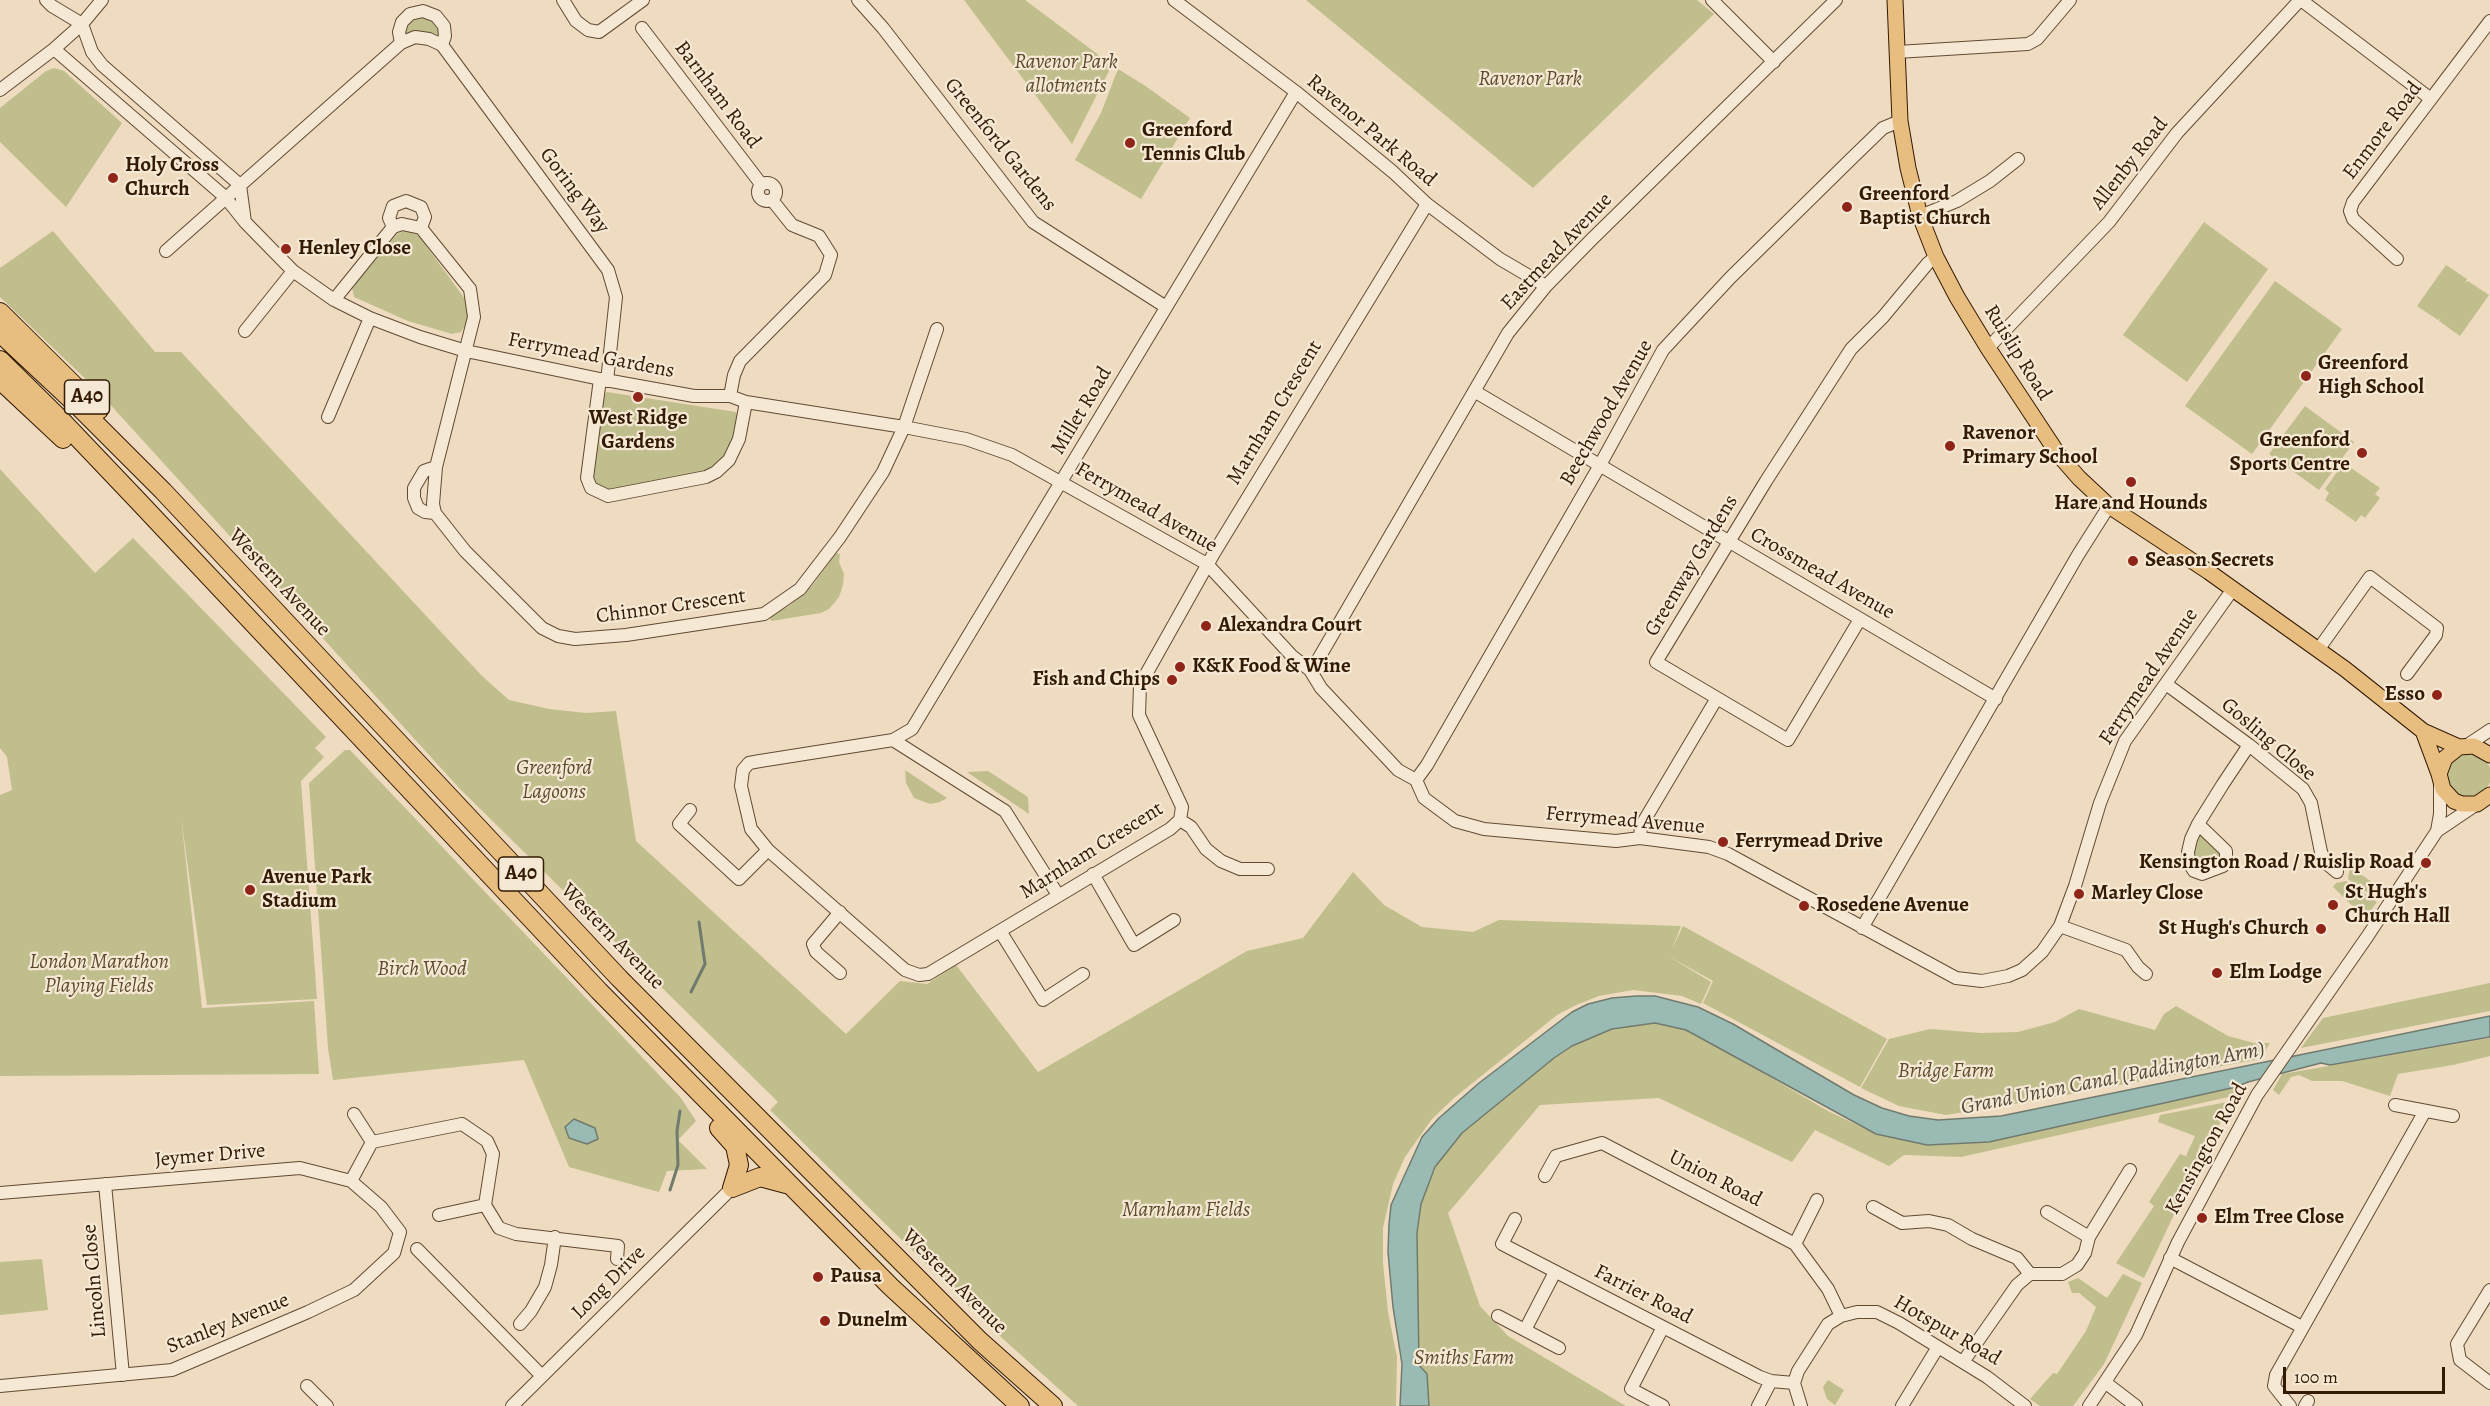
<!DOCTYPE html>
<style>
body{margin:0}
#map{position:relative;width:2490px;height:1406px;overflow:hidden;background:#efdbbf;font-family:Alegreya,serif}
canvas{display:block}
.scale{position:absolute;left:2283px;top:1367px;width:162px;height:27px;box-sizing:border-box;border:3px solid #331a03;border-top:0;padding-left:8px;font-size:18px;line-height:21px;white-space:nowrap;color:#331a03;-webkit-text-stroke:4px #f5e8d5;paint-order:stroke}
</style>
<div id="map">
<canvas width="2490" height="1406"></canvas>
<div class="scale">100 m</div>
</div>
<script>
const g = document.querySelector('canvas').getContext('2d');
g.lineJoin = 'round';
function fill(path, color) {
  g.fillStyle = color;
  g.fill(path, 'evenodd');
}
function poly(rows) {
  const path = new Path2D();
  for (const r of rows) {
    if (r.length === 3) {
      path.moveTo(r[0] + r[2], r[1]);
      path.arc(r[0], r[1], r[2], 0, 2 * Math.PI);
      continue;
    }
    path.moveTo(r[0], r[1]);
    for (let i = 2; i < r.length; i += 2) path.lineTo(r[i], r[i + 1]);
  }
  return path;
}
function strokePath(path, color, width, dash) {
  g.strokeStyle = color;
  g.lineWidth = width;
  g.lineCap = dash ? 'butt' : 'round';
  g.setLineDash(dash || []);
  g.stroke(path);
}
function drawText(font, color, halo, rows, align = 'center') {
  g.font = font + ' Alegreya,serif';
  g.lineWidth = 4.5;
  g.setLineDash([]);
  g.textBaseline = 'middle';
  g.strokeStyle = halo;
  g.fillStyle = color;
  for (const [text, x, y, turn = 0] of rows) {
    g.save();
    g.translate(x, y);
    g.rotate((+turn || 0) * Math.PI / 180);
    g.textAlign = isNaN(turn) ? turn : align;
    if (halo) g.strokeText(text, 0, 0);
    g.fillText(text, 0, 0);
    g.restore();
  }
}
fill(poly([
 [964,0,1025,0,1112,65,1072,144],
 [1306,0,1697,0,1714,14,1533,188],
 [417,16,432,19,438,26,438,34,436,36,416,31,404,34,402,29],
 [54,68,64,71,122,123,66,207,0,142,0,108,46,71],
 [1118,69,1144,85,1190,118,1141,199,1075,160,1101,113],
 [2204,222,2268,269,2187,382,2123,335],
 [406,230,419,236,465,299,468,320,461,332,452,334,408,321,354,297,352,287,397,234],
 [53,231,155,352,181,352,482,676,509,700,549,709,586,713,616,711,636,841,846,1034,900,981,927,984,956,965,1038,1072,1247,951,1303,938,1353,872,1384,905,1422,927,1473,932,1499,920,1681,926,1672,949,1683,926,1887,1039,1860,1087,1703,1003,1713,981,1668,956,1711,982,1701,1004,1682,996,1633,990,1599,996,1576,1005,1557,1015,1454,1098,1432,1119,1405,1157,1393,1184,1383,1228,1383,1263,1388,1312,1397,1357,1396,1406,1078,1406,992,1329,770,1110,778,1102,460,789,96,389,0,297,0,268],
 [2446,265,2467,279,2465,283,2468,281,2489,295,2460,336,2439,321,2441,318,2438,320,2417,306],
 [2275,281,2342,329,2252,454,2185,406],
 [607,392,736,412,738,417,733,439,726,454,715,465,701,473,610,490,602,488,595,483,591,474,603,395],
 [2305,406,2354,442,2319,490,2269,454],
 [2348,466,2380,488,2375,494,2380,498,2365,518,2361,515,2356,522,2325,500,2329,493,2325,489,2339,469,2344,472],
 [0,469,95,573,133,538,326,737,315,748,324,757,301,781,317,999,207,1005,181,817,202,1008,314,1001,319,1074,0,1076,0,795,12,790,7,757,0,748],
 [836,553,840,554,839,562,844,574,843,585,839,597,829,609,821,613,771,621,769,616,789,606,812,586],
 [345,750,350,750,681,1098,696,1121,678,1140,707,1169,667,1171,659,1192,569,1167,524,1060,333,1080,328,1048,309,783],
 [2468,775,23],
 [905,770,947,798,940,802,930,804,914,798,906,783],
 [988,771,1028,797,1029,814,967,772],
 [2200,836,2204,836,2222,853,2218,864,2200,868,2194,864,2195,848],
 [2350,867,2385,891,2378,900,2348,879],
 [2346,881,2377,902,2365,918,2333,887,2336,883],
 [2490,983,2490,1011,2301,1048,2323,1018],
 [2176,1006,2228,1036,2254,1043,2270,1043,2260,1059,2039,1100,1946,1115,1899,1106,1861,1088,1889,1039,1930,1029,1981,1033,2018,1032,2055,1022,2079,1009,2155,1030,2164,1014],
 [1655,1023,1686,1030,1705,1039,1828,1111,1876,1134,1927,1145,1989,1142,2239,1086,2233,1096,1961,1157,1904,1155,1889,1166,1815,1130,1792,1162,1659,1098,1540,1105,1448,1213,1480,1306,1508,1336,1626,1406,1421,1406,1417,1360,1416,1212,1445,1147,1544,1058,1603,1029],
 [2490,1038,2490,1056,2453,1065,2398,1074,2390,1096,2342,1081,2312,1081,2299,1075,2291,1077,2279,1095,2273,1090,2282,1074],
 [2232,1101,2197,1166,2144,1278,2116,1263,2154,1206,2149,1202,2180,1154,2186,1156,2195,1136,2158,1122,2160,1115],
 [42,1259,48,1310,0,1315,0,1262],
 [2123,1274,2142,1283,2104,1364,2073,1406,2040,1406,2030,1399,2053,1373,2057,1374,2086,1331,2096,1307,2079,1293,2072,1293,2068,1282,2078,1278,2107,1298],
 [1828,1380,1844,1390,1835,1405,1827,1399,1823,1387]
]), '#c0be8d');
const water = poly([
 [1636,996,1655,996,1698,1007,1733,1024,1854,1095,1882,1108,1909,1116,1938,1120,2001,1116,2490,1016,2490,1037,2330,1065,2321,1063,2248,1082,2236,1087,1989,1142,1927,1145,1876,1134,1686,1030,1655,1023,1612,1029,1572,1046,1554,1058,1462,1133,1435,1167,1421,1204,1417,1233,1419,1365,1427,1374,1429,1406,1400,1406,1402,1364,1393,1307,1388,1252,1389,1224,1391,1205,1422,1137,1439,1118,1479,1083,1572,1012,1588,1004,1612,998,1636,996],
 [574,1119,595,1128,598,1139,587,1144,569,1138,565,1127,574,1119]
]);
fill(water, '#9abbb4');
strokePath(water, '#717b6d', 1.5);
strokePath(poly([
 [691,992,705,964,699,922],
 [670,1190,678,1165,677,1131,680,1111]
]), '#717b6d', 3);
const minor = poly([
 [46,0,52,6,82,24],
 [563,0,576,21,588,30,599,32,643,0],
 [858,0,883,28,1033,222,1166,307],
 [1174,0,1296,92,1393,172,1427,204,1500,259,1546,286],
 [1712,0,1774,62],
 [2301,0,2431,99],
 [82,24,92,52,102,65,240,185,245,222],
 [642,28,761,184],
 [401,43,399,32,402,22,410,14,423,11,436,16,444,26,445,36,442,45],
 [54,49,225,197,245,222,293,271,334,300,370,318,420,337,466,351,600,379,694,396,730,396,746,402,904,427,966,439,1012,455,1207,564,1292,656,1310,670,1321,688,1398,770,1416,780,1424,798,1455,821,1484,829,1616,841,1640,838,1709,847,1728,854,1956,978,1982,981,2008,976,2022,970,2042,952,2060,926,2075,886,2100,803,2125,741,2233,589],
 [1897,52,2028,44,2037,39,2070,0],
 [0,90,54,49,82,24,102,0],
 [1296,92,912,729,893,740,760,761,749,763,743,770,741,786,751,829,768,850,905,970,919,975,928,974,1170,829,1180,820,1182,807,1139,715,1140,685,1214,553,1427,204],
 [767,192,9],
 [1920,216,1957,201,1990,181,2018,159],
 [393,227,389,218,393,206,406,201,421,207,425,217,421,228],
 [166,251,401,43,415,37,429,39,442,45,608,270,616,297,607,381],
 [2397,259,2353,219,2350,211,2353,202,2490,21],
 [334,300,393,227,402,224,421,228,470,289,474,317,436,467,433,504,435,513,465,551,542,628,558,636,575,639,626,635,764,614,800,589,840,537,883,472,904,427,937,329],
 [245,331,293,271],
 [1988,348,2109,222,2177,133,2300,0],
 [600,379,587,478,591,488,608,496,706,477,716,472,729,460,739,439,746,402],
 [1474,391,1996,699],
 [730,396,734,375,740,361,825,275,831,255,819,236,792,225,772,200],
 [328,417,370,318],
 [435,513,425,512,418,508,414,498,414,488,424,471,436,467],
 [1860,619,1788,740,1656,662,1766,481,1851,349,1883,317,1928,263,1936,257],
 [2318,650,2370,577,2437,628,2436,635,2407,674],
 [1310,670,1316,663,1508,333,1546,286,1591,240,1836,0],
 [2166,684,2249,745,2303,789,2311,803,2321,852,2326,863,2337,872],
 [893,740,1005,811,1058,895],
 [2466,746,2490,730],
 [1416,780,1427,765,1600,465,1663,350,1730,278,1851,159,1883,128,1900,121],
 [690,810,679,824,739,879,768,850],
 [1180,820,1191,827,1206,849,1221,861,1240,869,1268,869],
 [2198,824,2226,851,2226,859,2223,866,2202,874,2194,871,2189,863,2188,852,2191,839,2198,824,2223,784,2249,745],
 [2437,831,2477,804],
 [1640,838,1641,826,1717,698],
 [1093,874,1134,945,1174,920],
 [840,912,813,944,816,952,840,973],
 [2060,926,2126,950,2138,967,2146,974],
 [1862,928,2078,555,2109,506],
 [1000,931,1043,1000,1083,974],
 [2395,1105,2453,1116],
 [354,1114,372,1142],
 [1545,1176,1556,1156,1602,1143,1795,1244,1828,1289,1841,1316],
 [351,1181,372,1142,462,1124,487,1141,493,1154,485,1205,499,1228,516,1234,618,1246,617,1259],
 [105,1184,123,1375],
 [0,1193,300,1168,351,1181,381,1207,400,1232,394,1253,354,1290,308,1312,172,1370,0,1386],
 [1873,1207,1902,1223,1929,1221,1948,1225,1972,1239,2017,1258,2030,1274],
 [2047,1212,2089,1237],
 [439,1215,485,1205],
 [1515,1219,1502,1244,1760,1377,1771,1381,1794,1383],
 [1795,1244,1817,1200],
 [417,1249,542,1376],
 [2170,1258,2302,1327],
 [2490,1290,2457,1344,2460,1360,2490,1383],
 [1498,1316,1559,1348],
 [520,1324,531,1311,545,1287,551,1265,555,1237],
 [1663,1327,1631,1389,1663,1406],
 [1525,1330,1555,1272],
 [1963,1362,2017,1285,2030,1274,2062,1274,2077,1265,2085,1253,2089,1237,2130,1170],
 [2106,1383,2136,1406],
 [307,1386,327,1406],
 [512,1406,732,1188],
 [1758,1406,1771,1381],
 [1801,1406,1794,1383,1798,1371,1828,1324,1841,1316,1857,1312,1877,1312,1899,1323,1987,1377,2025,1406],
 [1902,1406,1938,1347],
 [2089,1406,2136,1335,2178,1242,2257,1095,2367,937,2437,831,2440,814,2440,783],
 [2290,1406,2274,1386,2276,1375,2425,1111],
 [2305,1406,2308,1401]
]);
const major = poly([
 [1895,0,1900,121,1908,168,1920,216,1936,257,1957,297,1988,348,2058,454,2079,478,2109,506,2209,572,2345,669,2423,731,2459,747],
 [2423,731,2439,774],
 [2490,755,2474,746,2459,747,2445,758,2439,774,2443,789,2454,801,2462,804,2477,804,2490,795]
]);
const highway = poly([
 [0,312,99,410],
 [0,333,78,406,163,491,619,978,980,1341,1053,1406],
 [0,360,62,421,141,504,599,991,890,1286,1020,1406],
 [0,380,63,439],
 [719,1128,735,1146,739,1165,732,1188],
 [732,1188,760,1177,790,1185]
]);
strokePath(minor, '#624a32', 14);
strokePath(major, '#331a03', 17);
strokePath(highway, '#331a03', 20);
strokePath(minor, '#f5e8d5', 12);
strokePath(major, '#e8be80', 15);
strokePath(highway, '#e8be80', 18);
for (const [x, y, r, color] of [
 [1130,143,6,"#8f2418"],
 [113,178,6,"#8f2418"],
 [1847,207,6,"#8f2418"],
 [286,249,6,"#8f2418"],
 [2306,376,6,"#8f2418"],
 [638,397,6,"#8f2418"],
 [1950,446,6,"#8f2418"],
 [2362,453,6,"#8f2418"],
 [2131,482,6,"#8f2418"],
 [2133,561,6,"#8f2418"],
 [1206,626,6,"#8f2418"],
 [1180,667,6,"#8f2418"],
 [1172,680,6,"#8f2418"],
 [2437,695,6,"#8f2418"],
 [1723,842,6,"#8f2418"],
 [2426,863,6,"#8f2418"],
 [250,890,6,"#8f2418"],
 [2079,894,6,"#8f2418"],
 [2333,905,6,"#8f2418"],
 [1804,906,6,"#8f2418"],
 [2321,929,6,"#8f2418"],
 [2217,973,6,"#8f2418"],
 [2202,1218,6,"#8f2418"],
 [818,1277,6,"#8f2418"],
 [825,1321,6,"#8f2418"]
]) {
  const dot = new Path2D();
  dot.arc(x, y, r, 0, 2 * Math.PI);
  g.fillStyle = color;
  g.fill(dot);
  strokePath(dot, '#f5e8d5', 2);
}
for (const [x, y, w] of [
 [87,397,45],
 [521,874,45]
]) {
  const box = new Path2D();
  box.roundRect(x - w / 2, y - 17, w, 34, 4.5);
  g.fillStyle = '#f5e8d5';
  g.fill(box);
  strokePath(box, '#331a03', 1.5);
}
drawText('bold 20px', '#331a03', null, [
 ["A40",87,397],
 ["A40",521,874]
]);
drawText('italic 21px', '#5d4b2c', '#f5e8d5', [
 ["Ravenor Park",1066,63],
 ["allotments",1066,87],
 ["Ravenor Park",1530,80],
 ["Greenford",554,769],
 ["Lagoons",554,793],
 ["London Marathon",99,963],
 ["Playing Fields",99,987],
 ["Birch Wood",422,970],
 ["Bridge Farm",1946,1072],
 ["Marnham Fields",1186,1211],
 ["Smiths Farm",1464,1359]
]);
drawText('21px', '#331a03', '#f5e8d5', [
 ["Barnham Road",717,95,53],
 ["Ravenor Park Road",1371,131,40],
 ["Enmore Road",2383,131,-53],
 ["Greenford Gardens",1000,145,51],
 ["Allenby Road",2130,164,-52],
 ["Goring Way",574,191,53],
 ["Eastmead Avenue",1557,252,-47],
 ["Ruislip Road",2017,353,58],
 ["Ferrymead Gardens",591,356,11],
 ["Millet Road",1082,411,-59],
 ["Marnham Crescent",1275,413,-59],
 ["Beechwood Avenue",1607,413,-60],
 ["Ferrymead Avenue",1146,508,30],
 ["Greenway Gardens",1692,566,-59],
 ["Crossmead Avenue",1822,574,30],
 ["Western Avenue",279,583,47],
 ["Chinnor Crescent",671,607,-8],
 ["Ferrymead Avenue",2149,677,-56],
 ["Gosling Close",2268,740,40],
 ["Ferrymead Avenue",1625,821,5],
 ["Marnham Crescent",1092,851,-32],
 ["Western Avenue",612,937,46],
 ["Kensington Road",2207,1149,-61],
 ["Jeymer Drive",210,1156,-5],
 ["Union Road",1715,1179,27],
 ["Lincoln Close",95,1281,-95],
 ["Western Avenue",954,1282,45],
 ["Long Drive",609,1283,-45],
 ["Farrier Road",1643,1295,27],
 ["Stanley Avenue",228,1324,-22],
 ["Hotspur Road",1947,1331,30]
]);
drawText('bold 21px', '#331a03', '#f5e8d5', [
 ["Greenford",1142,131],
 ["Tennis Club",1142,155],
 ["Holy Cross",125,166],
 ["Church",125,190],
 ["Greenford",1859,195],
 ["Baptist Church",1859,219],
 ["Henley Close",298,249],
 ["Greenford",2318,364],
 ["High School",2318,388],
 ["West Ridge",638,419,"center"],
 ["Gardens",638,443,"center"],
 ["Ravenor",1962,434],
 ["Primary School",1962,458],
 ["Greenford",2350,441,"right"],
 ["Sports Centre",2350,465,"right"],
 ["Hare and Hounds",2131,504,"center"],
 ["Season Secrets",2145,561],
 ["Alexandra Court",1218,626],
 ["K&K Food & Wine",1192,667],
 ["Fish and Chips",1160,680,"right"],
 ["Esso",2425,695,"right"],
 ["Ferrymead Drive",1735,842],
 ["Kensington Road / Ruislip Road",2414,863,"right"],
 ["Avenue Park",262,878],
 ["Stadium",262,902],
 ["St Hugh's",2345,893],
 ["Church Hall",2345,917],
 ["Marley Close",2091,894],
 ["Rosedene Avenue",1816,906],
 ["St Hugh's Church",2309,929,"right"],
 ["Elm Lodge",2229,973],
 ["Elm Tree Close",2214,1218],
 ["Pausa",830,1277],
 ["Dunelm",837,1321]
], 'left');
drawText('italic 22px', '#524a38', '#f5e8d5', [
 ["Grand Union Canal (Paddington Arm)",2113,1079,-11]
]);
</script>
